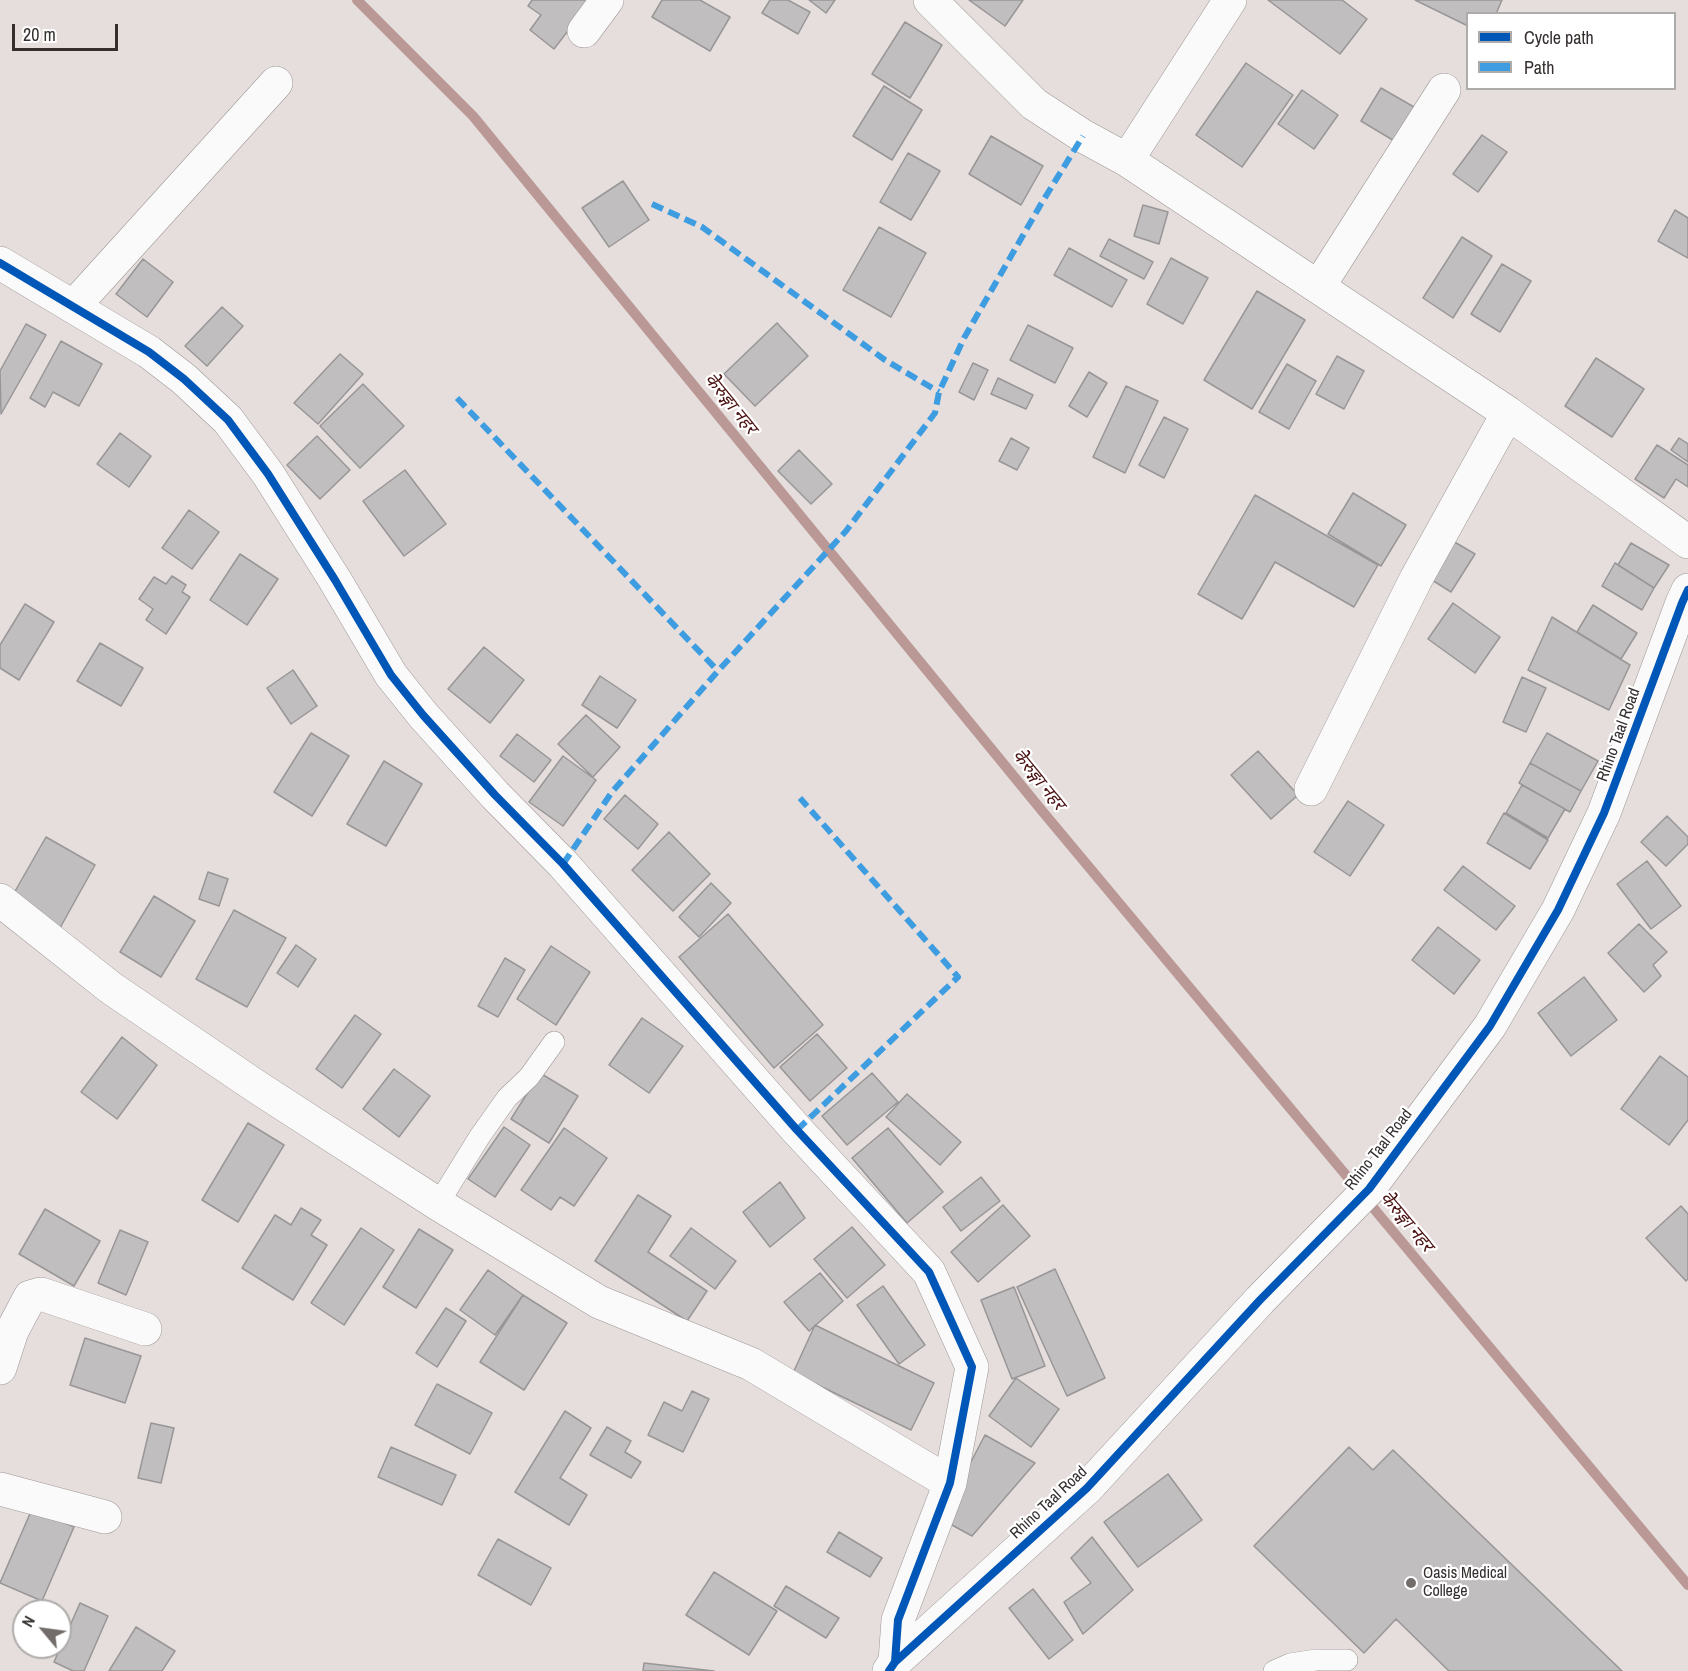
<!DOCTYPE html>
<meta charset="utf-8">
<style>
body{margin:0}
#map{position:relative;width:1688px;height:1671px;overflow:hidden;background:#e6dedc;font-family:"Archivo Narrow",sans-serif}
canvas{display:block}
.legend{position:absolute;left:1466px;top:12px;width:210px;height:78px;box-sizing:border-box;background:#fff;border:2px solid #aeacab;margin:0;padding:8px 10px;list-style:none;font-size:18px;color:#342f2e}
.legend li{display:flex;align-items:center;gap:12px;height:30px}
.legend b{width:30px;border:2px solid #aeacab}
.north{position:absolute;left:12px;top:1599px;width:60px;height:60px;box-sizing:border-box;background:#fff;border:2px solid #aeacab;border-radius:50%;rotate:299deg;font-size:16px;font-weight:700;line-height:24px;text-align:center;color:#342f2e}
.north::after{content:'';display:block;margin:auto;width:21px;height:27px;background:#726c6b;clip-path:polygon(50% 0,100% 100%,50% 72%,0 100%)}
.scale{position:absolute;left:12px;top:24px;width:106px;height:27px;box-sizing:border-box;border:3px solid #342f2e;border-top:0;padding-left:8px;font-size:18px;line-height:21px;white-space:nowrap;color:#342f2e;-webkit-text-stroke:4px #fff;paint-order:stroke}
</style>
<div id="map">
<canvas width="1688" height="1671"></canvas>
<ul class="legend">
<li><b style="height:8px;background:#0057b8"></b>Cycle path</li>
<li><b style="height:8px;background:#3e9de1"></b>Path</li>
</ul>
<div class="north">N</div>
<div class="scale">20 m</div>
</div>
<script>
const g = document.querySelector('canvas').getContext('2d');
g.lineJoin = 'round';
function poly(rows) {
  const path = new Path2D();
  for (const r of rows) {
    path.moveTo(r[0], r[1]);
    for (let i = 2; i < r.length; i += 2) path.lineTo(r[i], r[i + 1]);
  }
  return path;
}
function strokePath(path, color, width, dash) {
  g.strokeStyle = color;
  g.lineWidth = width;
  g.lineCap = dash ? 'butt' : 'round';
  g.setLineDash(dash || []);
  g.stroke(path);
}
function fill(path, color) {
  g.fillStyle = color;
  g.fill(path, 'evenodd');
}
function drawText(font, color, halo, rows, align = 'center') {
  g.font = font + ' "Archivo Narrow","Noto Sans Devanagari",sans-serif';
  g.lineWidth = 4.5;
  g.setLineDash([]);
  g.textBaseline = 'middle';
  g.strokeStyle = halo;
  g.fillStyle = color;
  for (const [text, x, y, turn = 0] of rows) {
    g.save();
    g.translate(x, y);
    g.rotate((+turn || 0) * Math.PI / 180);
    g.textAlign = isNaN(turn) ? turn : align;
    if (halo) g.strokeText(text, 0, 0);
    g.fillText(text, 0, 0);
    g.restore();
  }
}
strokePath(poly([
 [357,0,473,116,1043,812,1688,1585]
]), '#b99895', 10);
const building = poly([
 [532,0,587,0,590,2,554,49,530,30,541,15,528,6,532,0],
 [662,0,700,0,730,17,710,51,652,17,662,0],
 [770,0,788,0,810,12,798,34,762,13,770,0],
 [809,0,835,0,826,13,809,0],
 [969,0,1023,0,1005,26,969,0],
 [1268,0,1342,0,1367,19,1340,54,1268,0],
 [1415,0,1502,0,1496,14,1468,14,1468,26,1415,0],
 [905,22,942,45,910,98,872,74,905,22],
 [1246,63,1293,95,1242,167,1196,135,1246,63],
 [884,86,922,110,892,160,853,136,884,86],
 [1381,88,1421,111,1401,145,1361,121,1381,88],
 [1302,90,1338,115,1314,149,1278,124,1302,90],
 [1482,135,1507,152,1478,192,1453,174,1482,135],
 [991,136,1043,166,1021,205,969,174,991,136],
 [908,153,940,171,911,220,880,202,908,153],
 [623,181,649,220,609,247,582,208,623,181],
 [1143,205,1168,212,1159,244,1134,236,1143,205],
 [1675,210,1688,218,1688,258,1658,241,1675,210],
 [879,227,926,253,891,317,843,290,879,227],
 [1462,237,1492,256,1453,318,1423,298,1462,237],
 [1109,239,1153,262,1144,279,1100,256,1109,239],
 [1069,248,1127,280,1112,307,1054,275,1069,248],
 [1171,258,1208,278,1183,324,1147,304,1171,258],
 [143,259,173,282,147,317,116,294,143,259],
 [1502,264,1531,281,1500,332,1471,314,1502,264],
 [1257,291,1305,320,1252,409,1204,380,1257,291],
 [222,307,243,326,207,366,185,346,222,307],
 [777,323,808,356,755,406,724,374,777,323],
 [26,324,46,335,1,414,0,371,26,324],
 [1028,325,1073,348,1055,383,1010,360,1028,325],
 [61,341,102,364,79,406,53,392,45,407,30,398,61,341],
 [340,354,363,374,318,424,294,403,340,354],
 [1337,356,1364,371,1344,409,1316,394,1337,356],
 [1596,358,1644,389,1612,437,1565,406,1596,358],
 [973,363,988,370,974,400,959,392,973,363],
 [1287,364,1316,381,1289,429,1259,412,1287,364],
 [1089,372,1107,383,1087,417,1069,406,1089,372],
 [998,378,1033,395,1026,409,991,394,998,378],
 [363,384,404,426,360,468,320,426,363,384],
 [1126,386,1158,401,1125,473,1093,457,1126,386],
 [1164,417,1188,429,1164,478,1139,465,1164,417],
 [120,433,151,456,129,487,97,464,120,433],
 [317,436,350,470,320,499,287,465,317,436],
 [1011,438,1029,448,1017,470,999,461,1011,438],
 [1679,438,1688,444,1688,462,1671,450,1679,438],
 [1657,445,1688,465,1688,487,1676,479,1664,498,1635,479,1657,445],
 [799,450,832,484,811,504,778,471,799,450],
 [405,470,446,524,404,556,363,501,405,470],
 [1353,493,1406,525,1381,566,1328,534,1353,493],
 [1255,495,1378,565,1354,607,1275,562,1242,619,1198,594,1255,495],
 [189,510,219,532,192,569,162,548,189,510],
 [1446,537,1475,554,1451,592,1424,575,1446,537],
 [1631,543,1669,565,1654,588,1618,565,1631,543],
 [240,554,278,579,247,625,210,600,240,554],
 [1615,563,1654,588,1642,610,1602,586,1615,563],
 [172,576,186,585,182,592,190,597,166,634,146,620,153,609,139,599,154,577,166,584,172,576],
 [1453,603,1500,637,1475,673,1428,639,1453,603],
 [25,604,54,622,19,680,0,668,0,645,25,604],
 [1593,605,1637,633,1621,659,1577,632,1593,605],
 [1552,617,1630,665,1609,710,1528,670,1552,617],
 [100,643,143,668,121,706,77,681,100,643],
 [484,647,524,680,490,723,448,689,484,647],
 [293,670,317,706,291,724,267,688,293,670],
 [600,676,636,700,617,728,582,705,600,676],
 [1522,677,1546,688,1526,732,1503,722,1522,677],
 [586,715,620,747,593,777,558,744,586,715],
 [311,733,349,756,312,816,274,792,311,733],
 [1547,733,1598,761,1581,791,1530,763,1547,733],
 [517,734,551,760,534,782,500,756,517,734],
 [1258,751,1298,795,1271,819,1231,775,1258,751],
 [563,756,596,780,563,826,529,802,563,756],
 [384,761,422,784,386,846,347,824,384,761],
 [1530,763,1581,791,1570,812,1519,783,1530,763],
 [1522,785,1565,809,1548,838,1506,813,1522,785],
 [625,795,658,824,638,849,604,819,625,795],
 [1348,801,1384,825,1350,876,1314,852,1348,801],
 [1504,813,1548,840,1530,869,1487,843,1504,813],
 [1667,816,1688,837,1688,844,1666,866,1641,842,1667,816],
 [669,832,710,874,673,911,632,870,669,832],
 [46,837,95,865,60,928,10,900,46,837],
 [1647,861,1681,906,1651,929,1617,884,1647,861],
 [1463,866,1515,906,1496,930,1444,890,1463,866],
 [208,872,228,879,219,906,199,899,208,872],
 [711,883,731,903,699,937,679,917,711,883],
 [154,896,195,921,161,977,120,952,154,896],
 [234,910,286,938,247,1007,196,979,234,910],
 [728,914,823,1025,774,1068,679,957,728,914],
 [1639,924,1667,952,1653,965,1661,976,1644,992,1608,953,1639,924],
 [1438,927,1480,960,1454,994,1412,960,1438,927],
 [296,945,316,959,298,987,277,973,296,945],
 [551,946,590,972,556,1025,517,999,551,946],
 [505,958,525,970,498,1017,478,1006,505,958],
 [1584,977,1617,1020,1571,1056,1538,1013,1584,977],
 [355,1015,381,1034,342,1088,316,1069,355,1015],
 [642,1018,683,1046,649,1093,609,1065,642,1018],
 [817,1034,847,1068,810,1101,780,1067,817,1034],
 [122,1037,157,1065,117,1119,81,1092,122,1037],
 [1660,1056,1688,1077,1688,1120,1669,1145,1621,1109,1660,1056],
 [394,1069,430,1096,399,1137,363,1109,394,1069],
 [540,1073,578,1096,549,1143,511,1119,540,1073],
 [872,1073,898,1102,847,1145,822,1116,872,1073],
 [907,1094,961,1142,940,1165,886,1117,907,1094],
 [248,1123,284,1145,238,1222,202,1200,248,1123],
 [504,1127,530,1145,495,1197,468,1179,504,1127],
 [564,1128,607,1158,574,1206,560,1197,551,1210,521,1190,564,1128],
 [888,1128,943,1192,907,1223,852,1158,888,1128],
 [981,1177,1000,1201,961,1231,943,1207,981,1177],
 [780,1182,805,1218,770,1247,743,1212,780,1182],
 [638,1195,671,1216,648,1252,707,1291,687,1321,595,1261,638,1195],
 [1003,1205,1030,1236,978,1282,951,1252,1003,1205],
 [1681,1206,1688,1214,1688,1279,1686,1281,1646,1238,1681,1206],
 [301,1208,321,1220,311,1235,327,1245,293,1300,242,1268,275,1215,291,1225,301,1208],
 [45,1209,100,1241,74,1286,19,1254,45,1209],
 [852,1227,885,1265,847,1298,814,1259,852,1227],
 [361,1228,394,1250,344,1325,311,1303,361,1228],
 [691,1228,736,1261,715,1289,670,1256,691,1228],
 [419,1229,453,1250,416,1308,383,1287,419,1229],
 [120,1230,148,1242,126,1295,98,1283,120,1230],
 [1055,1269,1105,1378,1067,1396,1017,1287,1055,1269],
 [488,1270,523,1295,495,1335,460,1310,488,1270],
 [820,1273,843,1301,809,1331,784,1302,820,1273],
 [883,1286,925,1345,899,1364,857,1305,883,1286],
 [1014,1287,1045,1366,1012,1379,981,1300,1014,1287],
 [523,1295,567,1323,524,1390,480,1362,523,1295],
 [446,1308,466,1321,437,1367,416,1353,446,1308],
 [815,1325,934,1383,911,1430,793,1373,815,1325],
 [85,1338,141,1356,125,1403,70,1385,85,1338],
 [1016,1378,1059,1409,1031,1447,989,1416,1016,1378],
 [437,1384,492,1413,470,1454,415,1425,437,1384],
 [692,1391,709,1399,683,1452,648,1435,664,1402,682,1411,692,1391],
 [565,1411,591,1428,560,1478,587,1495,569,1525,515,1492,565,1411],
 [151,1423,174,1428,161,1483,138,1478,151,1423],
 [607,1427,631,1441,625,1452,641,1462,631,1478,590,1455,607,1427],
 [985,1435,1035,1463,972,1536,941,1519,985,1435],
 [391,1447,456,1475,442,1505,378,1477,391,1447],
 [1349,1447,1373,1470,1393,1450,1622,1671,1449,1671,1396,1619,1364,1653,1254,1546,1349,1447],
 [1168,1474,1202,1520,1138,1567,1104,1522,1168,1474],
 [32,1509,74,1527,42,1601,0,1583,32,1509],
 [839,1532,882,1558,870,1577,827,1552,839,1532],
 [1092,1537,1133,1590,1083,1634,1064,1602,1091,1583,1071,1558,1092,1537],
 [498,1539,551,1568,531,1605,478,1575,498,1539],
 [714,1572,777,1611,749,1655,686,1615,714,1572],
 [786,1586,839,1618,826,1638,774,1606,786,1586],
 [1033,1589,1073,1640,1049,1659,1009,1608,1033,1589],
 [80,1603,108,1616,84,1671,73,1671,54,1662,80,1603],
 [136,1627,175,1651,162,1671,109,1671,136,1627],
 [644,1663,714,1671,643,1671,644,1663]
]);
fill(building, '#c0bebe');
strokePath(building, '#989697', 1.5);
const lane = poly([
 [438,1204,480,1136,507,1098,529,1077,554,1042],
 [1274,1671,1290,1664,1316,1660,1347,1660]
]);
const street = poly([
 [930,0,1034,104,1083,136,1127,160],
 [1230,0,1127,160,1508,413,1688,542],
 [584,31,607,0],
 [0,263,149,352,184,379,228,420,268,474,335,580,391,675,423,715,495,795,563,864,797,1130,929,1272,972,1367,950,1483,898,1620,895,1662],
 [1319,286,1444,90],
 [74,306,276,83],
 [1311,789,1416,579,1508,413],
 [0,900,111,988,257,1087,438,1204,599,1302,751,1364,950,1483],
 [0,1368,12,1331,30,1297,41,1294,145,1329],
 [0,1489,105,1517]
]);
const secondary = poly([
 [889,1671,895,1662,1087,1488,1260,1300,1369,1189,1490,1026,1558,910,1604,813,1682,603,1688,590]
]);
strokePath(lane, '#9d9796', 22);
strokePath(street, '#9d9796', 34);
strokePath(secondary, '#9d9796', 34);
strokePath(lane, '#fbfafa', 21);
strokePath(street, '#fbfafa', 33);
strokePath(secondary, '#fbfafa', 33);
strokePath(poly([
 [652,204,702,227,885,360,939,392],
 [457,398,718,671],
 [563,864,612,792,718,671,846,531,935,413,939,392,964,338,1041,204,1083,136],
 [797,1130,958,977,800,798]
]), '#3e9de1', 6, [12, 6]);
strokePath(poly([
 [0,263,149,352,184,379,228,420,268,474,335,580,391,675,423,715,495,795,563,864,797,1130,929,1272,972,1367,950,1483,898,1620,895,1662],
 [889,1671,895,1662,1087,1488,1260,1300,1369,1189,1490,1026,1558,910,1604,813,1682,603,1688,590]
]), '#0057b8', 8);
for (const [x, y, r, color] of [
 [1411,1583,6,"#726c6b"]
]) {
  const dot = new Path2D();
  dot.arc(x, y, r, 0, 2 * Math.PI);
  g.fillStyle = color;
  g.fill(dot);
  strokePath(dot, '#fff', 2);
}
drawText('16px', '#342f2e', '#fff', [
 ["Rhino Taal Road",1619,735,-70],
 ["Rhino Taal Road",1379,1150,-52],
 ["Rhino Taal Road",1049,1503,-43]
]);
drawText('16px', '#342f2e', '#fff', [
 ["Oasis Medical",1423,1574],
 ["College",1423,1592]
], 'left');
drawText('italic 18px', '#4b1312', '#fff', [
 ["केेरुङ्गा नहर",730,404,51],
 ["केेरुङ्गा नहर",1038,780,51],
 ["केेरुङ्गा नहर",1406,1222,50]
]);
</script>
